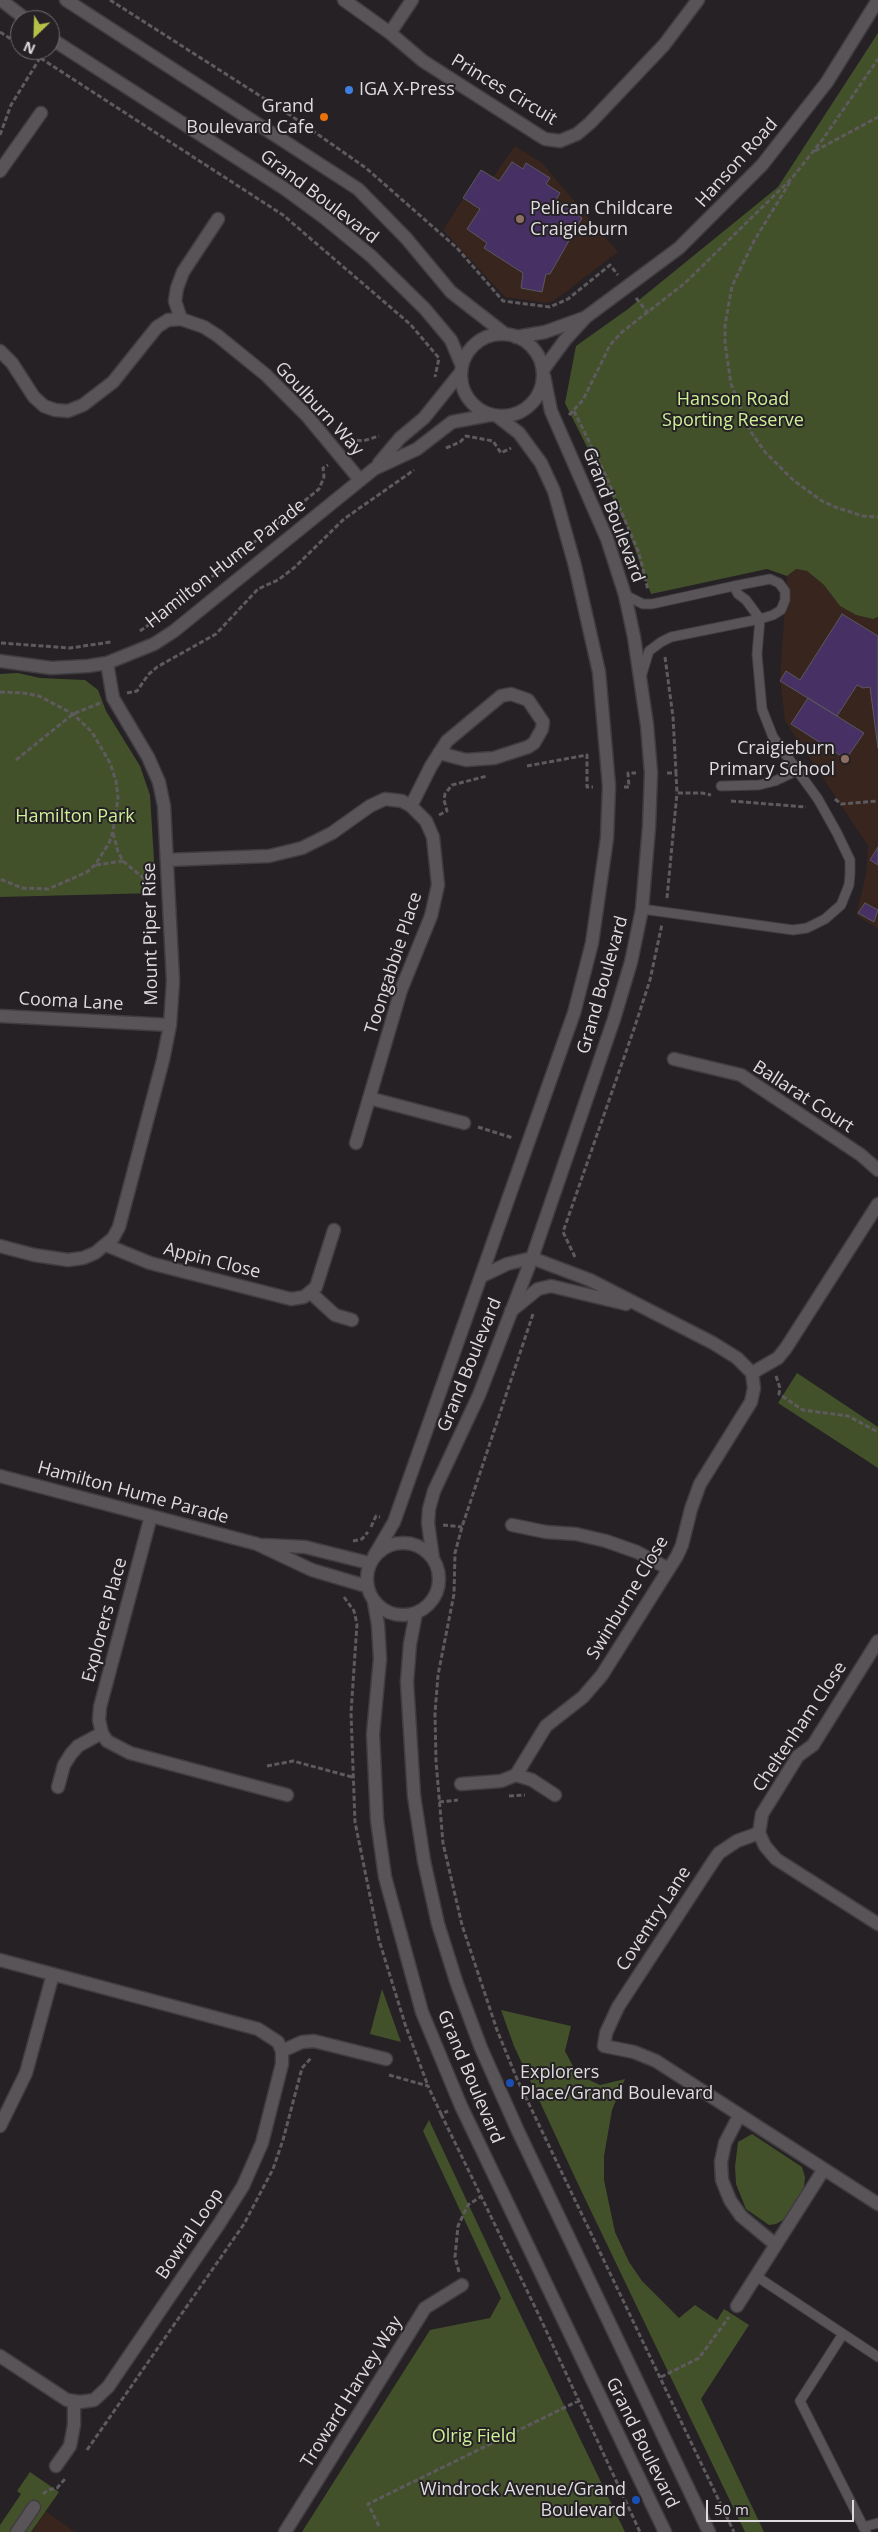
<!DOCTYPE html>
<style>
body{margin:0}
#map{position:relative;width:878px;height:2532px;overflow:hidden;background:#252125;font-family:"Open Sans",sans-serif}
canvas{display:block}
.north{position:absolute;left:10px;top:10px;width:50px;height:50px;box-sizing:border-box;background:#252125;border:1px solid #6f6c6f;border-radius:50%;rotate:204deg;font-size:14px;font-weight:700;line-height:20px;text-align:center;color:#dedcde}
.north::after{content:'';display:block;margin:auto;width:18px;height:22px;background:#b7c148;clip-path:polygon(50% 0,100% 100%,50% 72%,0 100%)}
.scale{position:absolute;left:706px;top:2500px;width:148px;height:22px;box-sizing:border-box;border:2px solid #dedcde;border-top:0;padding-left:6px;font-size:15px;line-height:18px;white-space:nowrap;color:#dedcde;-webkit-text-stroke:4px #252125;paint-order:stroke}
</style>
<div id="map">
<canvas width="878" height="2532"></canvas>
<div class="north">N</div>
<div class="scale">50 m</div>
</div>
<script>
const g = document.querySelector('canvas').getContext('2d');
g.lineJoin = 'round';
function fill(path, color) {
  g.fillStyle = color;
  g.fill(path, 'evenodd');
}
function poly(rows) {
  const path = new Path2D();
  for (const r of rows) {
    if (r.length === 3) {
      path.moveTo(r[0] + r[2], r[1]);
      path.arc(r[0], r[1], r[2], 0, 2 * Math.PI);
      continue;
    }
    path.moveTo(r[0], r[1]);
    for (let i = 2; i < r.length; i += 2) path.lineTo(r[i], r[i + 1]);
  }
  return path;
}
function strokePath(path, color, width, dash) {
  g.strokeStyle = color;
  g.lineWidth = width;
  g.lineCap = dash ? 'butt' : 'round';
  g.setLineDash(dash || []);
  g.stroke(path);
}
function drawText(font, color, halo, rows, align = 'center') {
  g.font = font + ' "Open Sans",sans-serif';
  g.lineWidth = 4;
  g.setLineDash([]);
  g.textBaseline = 'middle';
  g.strokeStyle = halo;
  g.fillStyle = color;
  for (const [text, x, y, turn = 0] of rows) {
    g.save();
    g.translate(x, y);
    g.rotate((+turn || 0) * Math.PI / 180);
    g.textAlign = isNaN(turn) ? turn : align;
    if (halo) g.strokeText(text, 0, 0);
    g.fillText(text, 0, 0);
    g.restore();
  }
}
fill(poly([
 [515,146,542,163,618,252,554,301,546,303,505,297,443,230,481,170,493,177],
 [796,569,807,571,824,585,840,606,856,615,873,619,878,617,878,929,856,915,866,875,868,846,785,721,780,678,787,576],
 [46,2511,75,2532,32,2532]
]), '#37251e');
fill(poly([
 [878,33,878,617,873,619,856,615,840,606,824,585,807,571,796,569,787,576,767,569,651,594,627,527,565,403,576,346,628,309,778,187],
 [18,673,40,678,85,680,98,690,106,711,140,766,150,795,156,893,0,897,0,674],
 [797,1373,878,1427,878,1468,778,1403],
 [382,1989,401,2042,370,2034],
 [501,2010,571,2026,565,2051,577,2074,600,2085,625,2079,612,2110,604,2156,604,2180,615,2232,629,2262,642,2281,679,2318,695,2305,717,2320,724,2309,749,2325,701,2399,764,2532,745,2532,578,2184,514,2046],
 [429,2120,509,2291,625,2532,302,2532,430,2330,490,2318,501,2298,423,2131],
 [752,2134,802,2167,805,2177,804,2187,797,2199,783,2220,776,2224,769,2225,746,2209,736,2184,735,2167,738,2142],
 [30,2472,59,2492,31,2532,0,2532,0,2525,21,2494,17,2491]
]), '#425129');
const building = poly([
 [512,162,523,169,526,163,550,178,546,184,560,193,556,200,582,218,550,274,546,274,542,292,521,288,523,273,484,248,487,243,467,229,480,209,463,198,481,170,499,181,512,162],
 [842,614,878,636,878,748,870,687,863,688,857,685,837,716,780,681,786,671,800,680,842,614],
 [808,698,864,733,846,759,791,724,808,698],
 [878,847,878,865,870,860,878,847],
 [865,903,878,910,874,922,858,913,865,903]
]);
fill(building, '#463064');
strokePath(building, '#5a585d', 1);
const service = poly([
 [625,595,643,604,652,604,734,586],
 [641,677,649,651,661,642,671,637,760,619,773,615,781,610,785,600,785,591,779,583,770,579,734,586,738,594,746,600,760,619,757,654,762,709,773,737,818,799,837,833,850,860,850,874,849,885,841,905,825,919,807,928,793,930,642,909],
 [721,786,759,785,775,781,796,771],
 [756,2276,878,2357],
 [843,2334,800,2401,866,2532],
 [863,2527,878,2523]
]);
const minor = poly([
 [344,0,390,33,423,61,537,134,545,139,560,141,577,134,590,123,664,45,698,0],
 [390,33,412,0],
 [0,171,41,113],
 [181,319,175,301,177,288,183,272,218,219],
 [0,351,12,363,34,397,44,406,55,410,68,411,83,405,113,382,157,327,168,320,181,319,204,327,218,336,266,375,307,416,360,480],
 [379,463,400,438,424,418,461,372],
 [0,661,51,668,88,666,107,663,154,644,174,631,374,469,417,449,452,422,490,415],
 [411,806,431,766,447,741,501,696,511,694,528,700,543,722,542,729,534,743,528,747,494,758,466,760,439,753],
 [167,860,269,856,302,848,332,833,370,806,385,799,402,801,411,806,426,821,433,837,438,885,431,916,401,990,356,1143],
 [0,1016,170,1025],
 [674,1059,741,1075,861,1155,878,1170],
 [369,1098,464,1123],
 [106,1245,150,1263,291,1299,304,1297,316,1287,334,1230],
 [0,1246,34,1255,68,1260,83,1258,95,1253,113,1238,119,1227,163,1060,170,1025,173,981,164,806,159,782,148,757,113,698,107,663],
 [311,1293,335,1315,352,1320],
 [511,1311,538,1289,551,1286,626,1304],
 [752,1373,778,1358,786,1348,878,1204],
 [0,1476,257,1544,312,1570,366,1586],
 [151,1516,100,1707,99,1720,102,1733,107,1741,130,1753,287,1795],
 [512,1525,546,1532,576,1534,606,1541,637,1552,669,1569],
 [264,1545,305,1547,369,1563],
 [878,1641,813,1745,798,1756,762,1814,759,1833,765,1846,776,1859,878,1924],
 [516,1775,532,1780,555,1795],
 [461,1784,501,1781,516,1775,546,1726,583,1697,602,1675,677,1556,682,1545,691,1509,700,1484,741,1418,751,1402,754,1388,752,1373,737,1358,713,1343,590,1280,532,1258],
 [58,1787,64,1765,71,1754,78,1746,102,1733],
 [759,1833,737,1841,719,1853,714,1860,618,2007,606,2033,604,2046,634,2052,656,2061,878,2204],
 [0,1960,258,2029,278,2042,282,2051,282,2064,262,2143,243,2186,219,2224,108,2387,94,2400,80,2402,67,2400,0,2356],
 [282,2051,302,2042,314,2041,386,2059],
 [739,2116,725,2143,721,2162,722,2180,730,2200,741,2216,776,2245],
 [0,2126,26,2073,53,1974],
 [737,2306,824,2169],
 [56,2466,70,2446,74,2425,74,2402],
 [17,2532,34,2507],
 [285,2532,425,2308,462,2285]
]);
const tertiary = poly([
 [1,0,27,20],
 [66,0,358,189,406,238,451,292,505,334],
 [50,38,285,189,326,219,371,256,425,309,451,340,462,366],
 [502,375,41],
 [516,337,545,332,584,318],
 [543,370,565,340,586,317,679,248,762,165,827,82,878,0],
 [482,1276,507,1264,532,1258],
 [403,1579,36],
 [374,1556,394,1522,574,1013,592,943,607,838,609,786,599,672,575,566,554,491,541,463,519,433,497,416],
 [433,1559,428,1523,429,1509,434,1491,479,1395,532,1258,614,1019,631,962,642,909,649,827,651,773,647,725,634,637,625,595,607,539,551,411,544,376],
 [374,1602,378,1625,380,1659,373,1734,377,1820,385,1877,422,2012,461,2106,665,2532],
 [416,1613,410,1644,407,1682,414,1796,424,1861,438,1924,457,1984,481,2048,518,2131,709,2532]
]);
strokePath(service, '#403d40', 11);
strokePath(minor, '#403d40', 15);
strokePath(tertiary, '#403d40', 15);
strokePath(poly([
 [110,0,290,115,366,168,457,248,503,301,550,307,568,299,610,265,618,275],
 [0,32,20,45],
 [28,50,283,215,410,324,439,358,435,377],
 [0,135,11,105,40,58],
 [815,151,878,117],
 [790,182,754,241,732,286,725,325,725,343,731,384,751,432,765,452,793,480,822,501,835,507,863,516,878,517],
 [636,298,648,313],
 [574,411,606,476,639,553,648,590],
 [569,415,583,400,610,345,622,332,685,283,792,178,823,139,878,59],
 [351,444,355,440,363,441,379,436],
 [446,448,460,442,466,436,493,441,501,453,511,448],
 [140,631,181,602,319,489,324,477,323,468,328,465],
 [1,643,70,648,111,642],
 [665,657,673,717,676,773],
 [0,692,23,693,39,696,73,714,92,732,110,763,116,781,118,798,113,831,109,843,95,865,87,872,48,889,22,888,0,879],
 [127,693,137,691,148,675,157,667,216,634,258,589,278,580,295,567,344,519,414,470],
 [16,760,73,714,100,703],
 [527,766,587,755,587,787,593,787],
 [667,773,676,773,677,793,702,793,711,795],
 [624,787,629,787,628,773,636,773],
 [835,799,841,804,878,801],
 [731,801,806,807],
 [439,815,447,811,444,800,445,794,452,785,487,776],
 [113,833,118,852,123,861,153,886],
 [96,865,123,861],
 [667,898,677,793],
 [478,1127,513,1138],
 [575,1257,563,1232,635,1026,650,980,662,924],
 [533,1314,462,1527,455,1553,454,1594,438,1675,435,1713,436,1761,443,1843,462,1925,497,2030,517,2079,734,2532],
 [776,1376,780,1388,779,1394,803,1410,848,1416,878,1432],
 [443,1525,462,1527],
 [371,1527,376,1516,380,1517],
 [353,1541,362,1539,368,1532],
 [344,1597,354,1611,357,1624,351,1713,355,1822,379,1940,405,2024,428,2086],
 [267,1766,293,1761,352,1777],
 [509,1796,525,1795],
 [439,1802,458,1800],
 [389,2075,428,2086,441,2114,448,2111],
 [441,2114,536,2309,640,2532],
 [459,2272,455,2257,458,2226,468,2205,480,2197],
 [661,2377,699,2358,729,2317],
 [87,2450,244,2224,273,2169,283,2140,302,2068,311,2058],
 [43,2494,48,2490,57,2488,65,2479],
 [379,2526,368,2504,578,2401]
]), '#5e5a5e', 3, [5, 2.5]);
strokePath(service, '#585458', 9);
strokePath(minor, '#585458', 12);
strokePath(tertiary, '#585458', 12);
for (const [x, y, r, color] of [
 [349,90,5,"#3f7fe0"],
 [324,117,5,"#e8710a"],
 [520,219,5,"#8d6e63"],
 [845,759,5,"#8d6e63"],
 [510,2083,5,"#1a4fb4"],
 [636,2500,5,"#1a4fb4"]
]) {
  const dot = new Path2D();
  dot.arc(x, y, r, 0, 2 * Math.PI);
  g.fillStyle = color;
  g.fill(dot);
  strokePath(dot, '#252125', 2);
}
drawText('18px', '#dedcde', '#252125', [
 ["IGA X-Press",359,90],
 ["Grand",314,107,"right"],
 ["Boulevard Cafe",314,128,"right"],
 ["Pelican Childcare",530,209],
 ["Craigieburn",530,230],
 ["Craigieburn",835,749,"right"],
 ["Primary School",835,770,"right"],
 ["Explorers",520,2073],
 ["Place/Grand Boulevard",520,2094],
 ["Windrock Avenue/Grand",626,2490,"right"],
 ["Boulevard",626,2511,"right"]
], 'left');
drawText('18px', '#dedcde', '#252125', [
 ["Princes Circuit",504,90,31],
 ["Hanson Road",737,163,-48],
 ["Grand Boulevard",319,197,37],
 ["Goulburn Way",319,409,47],
 ["Grand Boulevard",613,515,69],
 ["Hamilton Hume Parade",226,564,-38],
 ["Mount Piper Rise",151,934,-91],
 ["Toongabbie Place",394,963,-72],
 ["Grand Boulevard",603,985,-74],
 ["Cooma Lane",71,1002,3],
 ["Ballarat Court",803,1097,33],
 ["Appin Close",212,1261,14],
 ["Grand Boulevard",470,1365,-68],
 ["Hamilton Hume Parade",133,1493,15],
 ["Swinburne Close",628,1598,-59],
 ["Explorers Place",105,1620,-75],
 ["Cheltenham Close",800,1727,-56],
 ["Coventry Lane",654,1919,-57],
 ["Grand Boulevard",470,2077,67],
 ["Bowral Loop",190,2234,-56],
 ["Troward Harvey Way",352,2392,-58],
 ["Grand Boulevard",642,2443,64]
]);
drawText('18px', '#cdf097', '#252125', [
 ["Hanson Road",733,400],
 ["Sporting Reserve",733,421],
 ["Hamilton Park",75,817],
 ["Olrig Field",474,2437]
]);
</script>
